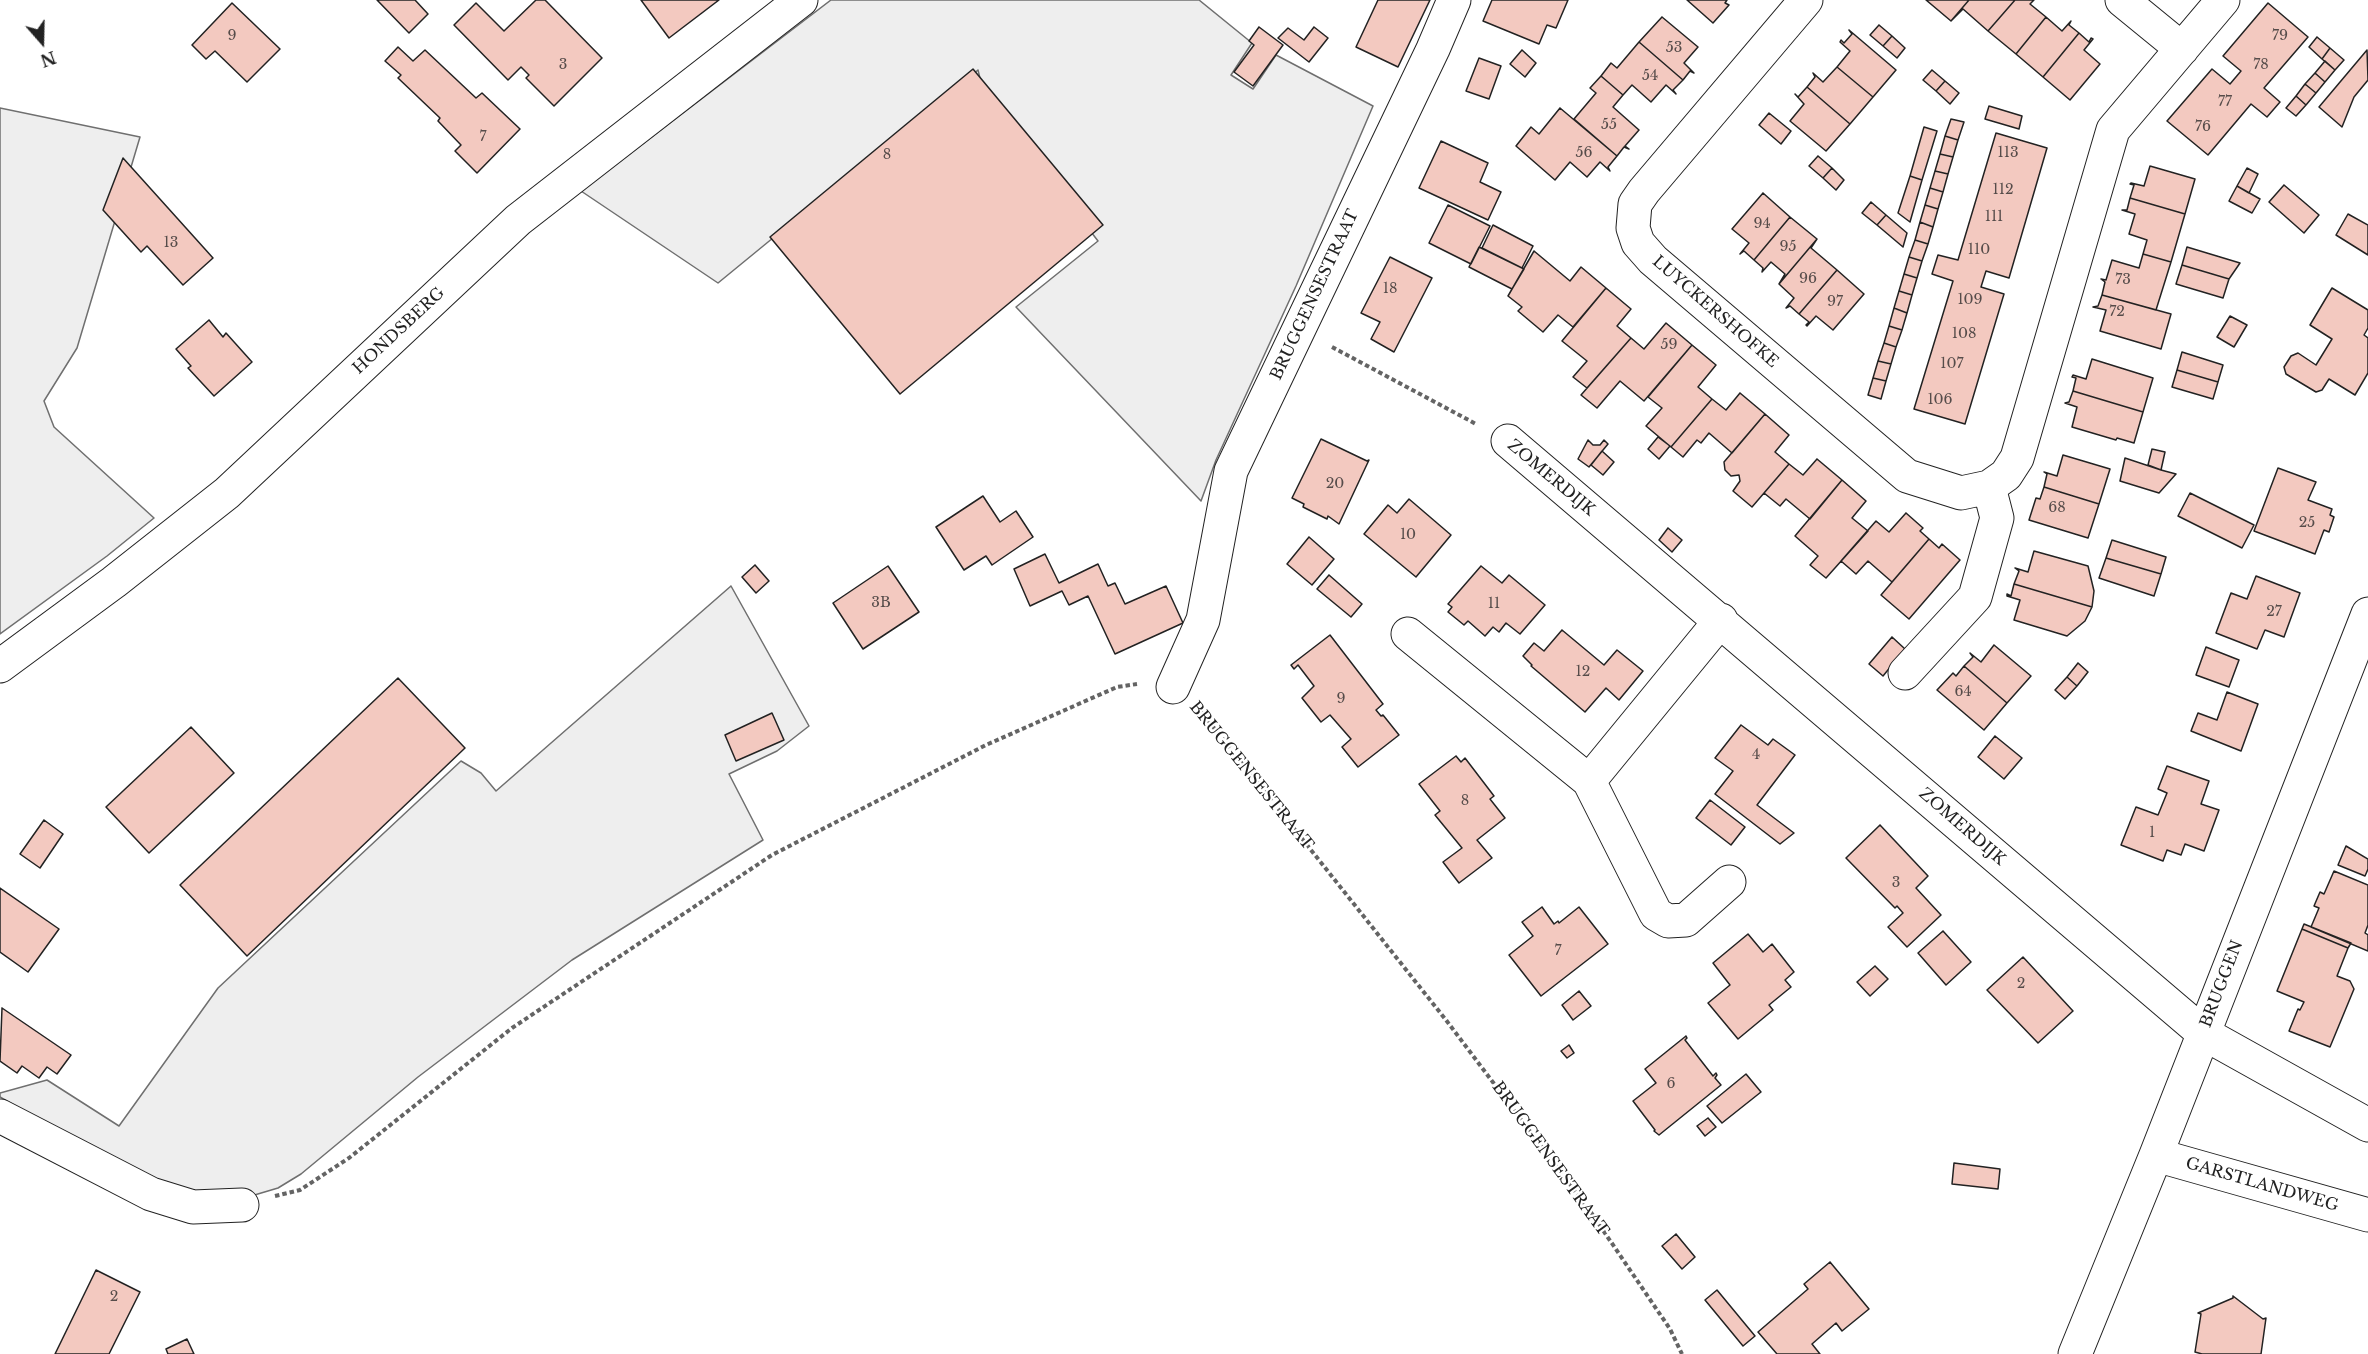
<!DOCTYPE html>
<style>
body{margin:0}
#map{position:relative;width:2368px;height:1354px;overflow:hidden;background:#fff;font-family:"Libre Baskerville",serif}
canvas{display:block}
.north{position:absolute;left:12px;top:12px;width:60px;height:60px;-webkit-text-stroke:4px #fff;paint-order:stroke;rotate:160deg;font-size:16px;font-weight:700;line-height:24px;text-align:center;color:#222}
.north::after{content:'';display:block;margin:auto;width:21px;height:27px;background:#222;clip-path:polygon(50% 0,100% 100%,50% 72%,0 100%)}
</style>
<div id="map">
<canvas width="2368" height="1354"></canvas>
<div class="north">N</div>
</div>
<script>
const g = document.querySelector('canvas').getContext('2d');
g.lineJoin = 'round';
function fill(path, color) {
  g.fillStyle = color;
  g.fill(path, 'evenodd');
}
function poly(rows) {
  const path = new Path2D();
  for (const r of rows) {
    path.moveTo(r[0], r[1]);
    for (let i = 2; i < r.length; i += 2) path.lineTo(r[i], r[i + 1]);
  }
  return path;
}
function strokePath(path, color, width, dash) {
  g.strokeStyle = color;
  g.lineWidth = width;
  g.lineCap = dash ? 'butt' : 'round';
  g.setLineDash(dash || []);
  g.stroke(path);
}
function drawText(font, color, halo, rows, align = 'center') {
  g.font = font + ' "Libre Baskerville",serif';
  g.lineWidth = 4.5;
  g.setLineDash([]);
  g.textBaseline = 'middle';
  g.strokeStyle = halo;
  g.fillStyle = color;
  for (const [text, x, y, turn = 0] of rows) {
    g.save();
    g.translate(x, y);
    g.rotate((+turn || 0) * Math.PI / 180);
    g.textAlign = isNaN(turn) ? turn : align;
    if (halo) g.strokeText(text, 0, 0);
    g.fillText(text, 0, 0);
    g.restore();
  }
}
const green = poly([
 [831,0,1199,0,1252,43,1231,75,1253,89,1276,55,1373,106,1296,286,1216,460,1201,501,1016,307,1098,241,983,91,978,70,718,283,581,191,831,0],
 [0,108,140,137,77,348,44,401,54,427,154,518,107,556,0,634,0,108],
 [731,586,809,726,777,751,729,774,763,840,572,960,418,1077,301,1174,278,1188,241,1199,208,1197,154,1179,92,1151,0,1097,0,1093,47,1080,119,1126,218,988,461,761,481,773,496,791,731,586]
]);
fill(green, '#eee');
strokePath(green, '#6f6f6f', 1.5);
const building = poly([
 [377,0,415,0,428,14,409,33,377,0],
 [536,0,545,0,602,58,554,106,526,78,529,75,521,67,508,80,454,25,476,3,504,31,536,0],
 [641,0,719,0,669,38,641,0],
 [1378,0,1430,0,1398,67,1356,47,1378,0],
 [1492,0,1568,0,1556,28,1547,25,1539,44,1483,21,1492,0],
 [1687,0,1727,0,1725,3,1729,5,1713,23,1687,0],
 [1926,0,1969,0,1951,21,1926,0],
 [1969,0,2015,0,1988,31,1963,9,1951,21,1969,0],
 [2015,0,2034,0,2030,4,2046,17,2016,54,1988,31,2015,0],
 [232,3,280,49,247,82,215,51,206,59,192,45,232,3],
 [2268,3,2308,37,2264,88,2280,102,2267,117,2251,104,2208,155,2167,121,2212,69,2230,84,2241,71,2223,56,2268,3],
 [1662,17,1698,47,1684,63,1694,73,1690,71,1683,80,1639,42,1662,17],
 [2046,17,2062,31,2071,21,2069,25,2079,33,2043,77,2016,54,2046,17],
 [1879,25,1892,36,1883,46,1870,35,1879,25],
 [1259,27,1283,45,1253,86,1234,72,1254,45,1249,41,1259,27],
 [1314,27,1328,38,1309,62,1278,38,1288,28,1304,40,1314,27],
 [1849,30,1896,70,1873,97,1837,67,1850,51,1840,42,1841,40,1844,43,1852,34,1849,30],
 [2079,33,2089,42,2091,38,2093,39,2084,50,2100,64,2070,100,2043,77,2079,33],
 [1892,36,1905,48,1897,58,1883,46,1892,36],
 [2317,37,2330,48,2322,59,2309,47,2317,37],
 [1639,42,1683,80,1673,90,1676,94,1666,85,1651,102,1632,85,1623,95,1601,76,1611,63,1617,68,1639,42],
 [398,47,413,61,425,50,476,98,482,93,520,129,477,173,455,151,461,145,438,121,440,118,398,78,401,75,385,61,398,47],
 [2330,48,2344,60,2335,70,2322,59,2330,48],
 [1522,50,1536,63,1525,77,1510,64,1522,50],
 [2367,50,2368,80,2354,97,2342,127,2319,107,2367,50],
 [1479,58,1501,66,1489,99,1466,91,1479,58],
 [2325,61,2335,70,2325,82,2315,73,2325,61],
 [1837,67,1873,97,1850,124,1807,87,1815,77,1813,73,1823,82,1837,67],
 [973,69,1103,225,900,394,770,237,973,69],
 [1932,70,1945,81,1936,91,1923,80,1932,70],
 [2315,73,2325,82,2316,93,2305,84,2315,73],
 [1601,76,1623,95,1613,107,1639,130,1625,146,1629,149,1624,147,1617,156,1574,119,1596,93,1590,88,1601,76],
 [1945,81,1959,93,1950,104,1936,91,1945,81],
 [2305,84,2316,93,2306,105,2296,96,2305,84],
 [1807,87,1850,124,1826,151,1790,121,1804,104,1795,94,1798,97,1807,87],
 [2296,96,2306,105,2296,116,2286,108,2296,96],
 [1989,106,2022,116,2019,129,1985,119,1989,106],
 [1560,108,1617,156,1608,167,1610,171,1600,162,1587,177,1570,162,1555,180,1516,146,1531,127,1539,134,1560,108],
 [1769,113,1791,131,1781,144,1759,125,1769,113],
 [1951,119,1964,122,1958,140,1945,136,1951,119],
 [1924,127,1937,131,1922,180,1910,176,1924,127],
 [1996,133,2047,148,2009,278,1986,271,1981,287,2004,294,1965,424,1914,409,1953,281,1932,274,1938,255,1958,260,1996,133],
 [1945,136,1958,140,1953,157,1940,154,1945,136],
 [1441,141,1488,163,1480,182,1501,192,1488,220,1419,188,1441,141],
 [1940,154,1953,157,1948,174,1935,171,1940,154],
 [1818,156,1832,168,1823,178,1809,166,1818,156],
 [123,158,213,258,183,285,147,246,141,252,103,210,123,158],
 [2150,166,2195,179,2185,214,2130,198,2134,185,2130,184,2131,183,2144,186,2150,166],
 [1832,168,1844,180,1836,190,1823,178,1832,168],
 [2247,168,2258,174,2249,193,2237,186,2247,168],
 [1935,171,1948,174,1943,192,1930,188,1935,171],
 [1910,176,1922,180,1910,222,1898,213,1910,176],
 [2284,185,2319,215,2304,233,2269,202,2284,185],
 [2237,186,2260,199,2252,213,2229,201,2237,186],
 [1930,188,1943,192,1938,209,1925,205,1930,188],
 [1763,193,1790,217,1754,260,1744,251,1740,254,1749,243,1732,229,1763,193],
 [2130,198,2185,214,2171,262,2143,254,2147,240,2129,234,2135,214,2122,210,2127,210,2130,198],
 [1871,202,1886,215,1877,225,1862,213,1871,202],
 [1448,205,1490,226,1471,264,1429,243,1448,205],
 [1925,205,1938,209,1933,227,1920,222,1925,205],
 [2348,214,2368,225,2368,255,2336,235,2348,214],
 [1886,215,1907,233,1903,247,1877,225,1886,215],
 [1790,217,1817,239,1779,284,1785,274,1771,262,1762,272,1763,268,1754,260,1790,217],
 [1920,222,1933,227,1928,244,1915,240,1920,222],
 [1493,225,1533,246,1522,268,1482,248,1493,225],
 [1817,239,1811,248,1837,270,1799,314,1790,306,1786,308,1794,298,1779,284,1817,239],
 [1915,240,1928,244,1922,261,1909,257,1915,240],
 [1479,247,1524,269,1512,289,1469,267,1479,247],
 [2187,247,2240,263,2229,279,2182,265,2187,247],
 [1534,251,1570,281,1581,267,1606,288,1573,327,1558,315,1543,332,1518,311,1522,307,1508,296,1534,251],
 [2143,254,2171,262,2156,310,2102,295,2105,282,2101,279,2106,280,2112,260,2139,268,2143,254],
 [1390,257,1432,278,1394,352,1371,339,1380,322,1361,313,1390,257],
 [1909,257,1922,261,1917,278,1904,274,1909,257],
 [2182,265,2229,279,2223,298,2176,284,2182,265],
 [1837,270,1864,294,1833,330,1816,316,1807,326,1806,325,1809,322,1799,314,1837,270],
 [1904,274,1917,278,1912,295,1899,291,1904,274],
 [1606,288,1631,309,1617,326,1631,338,1587,388,1573,377,1587,361,1562,341,1606,288],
 [2332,288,2368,310,2368,328,2364,335,2368,338,2368,373,2355,395,2329,379,2322,390,2316,392,2286,374,2284,367,2291,356,2298,353,2316,365,2332,339,2310,325,2332,288],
 [1899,291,1912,295,1907,313,1894,308,1899,291],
 [2102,295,2171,314,2161,349,2100,331,2106,310,2093,307,2098,306,2102,295],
 [1894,308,1907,313,1902,330,1889,326,1894,308],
 [2230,316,2247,325,2234,347,2217,337,2230,316],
 [209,320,223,337,226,333,252,362,214,396,188,368,191,366,176,349,209,320],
 [1666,323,1692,345,1644,401,1620,381,1597,408,1581,395,1631,338,1644,349,1666,323],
 [1889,326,1902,330,1896,347,1884,343,1889,326],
 [1884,343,1896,347,1891,364,1878,361,1884,343],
 [1692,345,1716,365,1698,387,1712,399,1671,447,1646,426,1662,408,1648,397,1692,345],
 [2182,352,2223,365,2218,382,2177,370,2182,352],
 [2092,359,2153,378,2143,412,2073,391,2076,378,2072,377,2073,375,2086,379,2092,359],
 [1878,361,1891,364,1886,381,1873,378,1878,361],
 [2177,370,2218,382,2213,399,2172,387,2177,370],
 [1873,378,1886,381,1881,399,1868,395,1873,378],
 [2073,391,2143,412,2134,443,2117,438,2116,440,2072,427,2077,407,2065,403,2069,402,2073,391],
 [1740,393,1765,414,1732,453,1709,433,1701,443,1697,440,1683,457,1671,447,1712,399,1726,410,1740,393],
 [1765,414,1789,435,1775,452,1789,464,1752,507,1733,491,1740,481,1739,475,1731,476,1725,470,1724,462,1765,414],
 [1658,437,1670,446,1659,459,1648,449,1658,437],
 [1321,439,1367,461,1369,460,1339,524,1328,516,1327,519,1303,507,1304,504,1292,498,1321,439],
 [1588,440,1593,445,1600,445,1604,440,1608,444,1589,467,1578,459,1588,440],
 [2152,449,2165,452,2161,470,2148,465,2152,449],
 [1602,451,1614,462,1603,475,1591,465,1602,451],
 [2063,455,2110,469,2099,504,2044,487,2047,474,2044,472,2057,476,2063,455],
 [2125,458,2161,470,2176,474,2159,493,2120,481,2125,458],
 [1817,459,1842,480,1810,519,1786,499,1780,506,1764,493,1789,464,1803,475,1817,459],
 [2278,468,2316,482,2308,500,2332,509,2330,515,2334,517,2329,532,2324,530,2315,554,2254,531,2278,468],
 [1842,480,1866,501,1852,518,1868,531,1826,578,1810,565,1818,556,1795,536,1842,480],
 [2044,487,2099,504,2088,538,2029,520,2036,498,2040,499,2044,487],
 [2190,493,2254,525,2242,548,2178,516,2190,493],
 [983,496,1000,522,1016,511,1033,537,992,565,986,556,964,570,936,527,983,496],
 [1409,499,1451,535,1416,577,1364,534,1388,505,1397,513,1409,499],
 [1906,513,1923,528,1920,531,1929,539,1892,582,1868,561,1856,574,1841,561,1876,521,1889,532,1906,513],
 [1668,528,1682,540,1672,552,1659,540,1668,528],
 [1309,537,1334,559,1312,585,1287,564,1309,537],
 [1929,539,1939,548,1942,544,1960,560,1909,619,1881,595,1929,539],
 [2112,540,2166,557,2161,574,2106,558,2112,540],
 [2034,551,2088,566,2094,591,2092,607,2014,584,2019,571,2015,568,2028,572,2034,551],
 [1045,554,1059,583,1098,564,1108,586,1115,583,1125,604,1166,586,1183,623,1115,654,1088,596,1069,605,1062,591,1030,606,1014,569,1045,554],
 [2106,558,2161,574,2154,596,2099,578,2106,558],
 [755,565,769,581,756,593,742,577,755,565],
 [888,566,919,612,863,649,833,603,888,566],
 [1481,566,1502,583,1509,575,1545,605,1520,634,1506,623,1499,632,1493,627,1485,636,1468,621,1464,625,1448,612,1452,607,1448,604,1481,566],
 [1329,575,1362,604,1351,617,1317,589,1329,575],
 [2256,576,2300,593,2284,637,2265,630,2257,649,2216,633,2231,593,2247,599,2256,576],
 [2014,584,2092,607,2085,621,2067,636,2014,620,2020,600,2007,596,2007,594,2011,596,2014,584],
 [1562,630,1604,665,1617,650,1643,671,1619,700,1606,688,1585,712,1531,666,1532,665,1523,656,1534,643,1544,651,1562,630],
 [1330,635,1383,704,1376,710,1381,716,1383,715,1399,735,1358,767,1342,747,1351,739,1330,715,1321,722,1302,698,1314,686,1298,665,1294,669,1291,665,1330,635],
 [1892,637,1905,649,1883,676,1869,664,1892,637],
 [1994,645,2031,676,2007,703,1964,666,1973,657,1970,653,1981,662,1994,645],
 [2206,647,2239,660,2229,687,2196,675,2206,647],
 [2078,663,2088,672,2077,686,2067,677,2078,663],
 [1964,666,2007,703,1984,730,1937,690,1953,673,1956,676,1964,666],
 [2067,677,2077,686,2065,699,2055,690,2067,677],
 [398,678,465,748,247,956,180,885,398,678],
 [2227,692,2258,704,2241,751,2191,731,2198,713,2217,720,2227,692],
 [772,713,784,740,736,761,725,735,772,713],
 [1741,725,1768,745,1773,739,1795,755,1757,805,1794,833,1780,844,1715,794,1733,771,1715,758,1741,725],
 [191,727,234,773,149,853,106,807,191,727],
 [1995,736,2022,758,2004,779,1978,757,1995,736],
 [1456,756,1461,762,1465,758,1494,796,1490,799,1505,818,1477,840,1492,858,1459,883,1443,862,1462,848,1435,815,1440,811,1419,784,1456,756],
 [2167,766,2209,781,2201,804,2219,810,2204,851,2185,844,2181,855,2167,850,2163,861,2121,845,2136,807,2158,815,2167,793,2158,789,2167,766],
 [1710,800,1745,827,1731,845,1696,818,1710,800],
 [44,820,63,834,40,868,20,854,44,820],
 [1880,825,1928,876,1916,888,1941,915,1907,947,1888,927,1903,913,1897,906,1895,908,1846,858,1880,825],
 [2346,846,2368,859,2368,869,2365,876,2338,865,2346,846],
 [2334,871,2368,885,2368,925,2365,933,2368,935,2368,951,2311,927,2319,908,2314,906,2320,892,2324,894,2334,871],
 [0,888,59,929,28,972,0,952,0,888],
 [1542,907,1554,924,1558,921,1559,923,1579,907,1608,944,1541,996,1509,955,1533,936,1522,922,1542,907],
 [2304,924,2351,943,2348,948,2302,929,2304,924],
 [2302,929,2348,948,2337,976,2350,981,2354,989,2330,1047,2289,1031,2298,1009,2300,1010,2304,1002,2277,991,2302,929],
 [1943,931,1971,962,1946,985,1918,953,1943,931],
 [1748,934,1763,952,1772,944,1794,972,1785,980,1791,987,1769,1005,1773,1010,1738,1039,1708,1003,1730,985,1713,963,1748,934],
 [2023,957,2073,1011,2038,1043,1987,990,2023,957],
 [1875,966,1888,979,1870,996,1857,982,1875,966],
 [1579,991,1591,1006,1573,1020,1562,1005,1579,991],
 [2,1008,71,1055,57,1074,47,1067,39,1078,22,1066,17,1073,0,1061,2,1008],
 [1686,1036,1687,1038,1685,1040,1713,1076,1716,1073,1717,1075,1715,1078,1721,1085,1659,1135,1654,1131,1655,1130,1633,1101,1656,1083,1645,1069,1686,1036],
 [1569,1045,1574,1053,1567,1058,1561,1051,1569,1045],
 [1746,1074,1761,1092,1722,1123,1707,1106,1746,1074],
 [1708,1118,1716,1127,1705,1136,1697,1126,1708,1118],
 [1954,1163,2000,1169,1998,1189,1952,1184,1954,1163],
 [1676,1234,1695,1257,1682,1269,1662,1246,1676,1234],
 [1830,1262,1869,1309,1842,1331,1836,1323,1812,1344,1820,1354,1777,1354,1758,1332,1808,1289,1804,1284,1830,1262],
 [96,1270,140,1292,109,1354,55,1354,96,1270],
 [1717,1290,1755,1336,1743,1346,1705,1300,1717,1290],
 [2233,1296,2263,1319,2266,1318,2261,1354,2202,1354,2195,1352,2201,1314,2198,1313,2233,1298,2233,1296],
 [187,1339,194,1354,168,1354,166,1349,187,1339]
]);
fill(building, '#f3c9c0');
strokePath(building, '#222', 1.5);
const minor = poly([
 [1806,0,1644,191,1635,204,1633,228,1638,243,1653,260,1907,476,1961,493,1989,487,2006,475,2017,458,2113,130,2223,0],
 [2122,0,2182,49],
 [1508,441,2203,1033,2368,1125],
 [1408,634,1589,781,1656,914,1668,921,1686,920,1729,882],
 [0,666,114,582,227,493,518,220,801,0],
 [1905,673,1975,597,1997,518,1989,487],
 [1173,687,1203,620,1231,471,1433,49,1454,0],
 [1589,781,1721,620],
 [0,1116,151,1194,193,1207,242,1205],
 [2156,1155,2368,1215],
 [2075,1354,2156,1155,2368,614]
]);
strokePath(minor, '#222', 35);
strokePath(poly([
 [1332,347,1476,424],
 [1199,709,1446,1020,1590,1211,1670,1329,1682,1354],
 [275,1196,300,1190,349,1158,512,1028,772,855,986,745,1117,687,1137,684]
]), '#646464', 4, [4.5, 3]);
strokePath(minor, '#fff', 33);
drawText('14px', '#564c4a', null, [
 ["9",232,36],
 ["79",2280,36],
 ["53",1674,48],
 ["3",563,65],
 ["78",2261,65],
 ["54",1650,76],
 ["77",2225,102],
 ["55",1609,125],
 ["76",2203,127],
 ["7",483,137],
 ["56",1584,153],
 ["113",2008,153],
 ["8",887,155],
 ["112",2003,190],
 ["111",1994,217],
 ["94",1762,224],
 ["13",171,243],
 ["95",1788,247],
 ["110",1979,250],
 ["96",1808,279],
 ["73",2123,280],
 ["18",1390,289],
 ["109",1970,300],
 ["97",1835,302],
 ["72",2117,312],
 ["108",1964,334],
 ["59",1669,345],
 ["107",1952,364],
 ["106",1940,400],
 ["20",1335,484],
 ["68",2057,508],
 ["25",2307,523],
 ["10",1408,535],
 ["3B",881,603],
 ["11",1494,604],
 ["27",2274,612],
 ["12",1583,672],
 ["64",1963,692],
 ["9",1341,699],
 ["4",1756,755],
 ["8",1465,801],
 ["1",2152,833],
 ["3",1896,883],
 ["7",1558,951],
 ["2",2021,984],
 ["6",1671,1084],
 ["2",114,1297]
]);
drawText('16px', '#222', '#fff', [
 ["BRUGGENSESTRAAT",1315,295,-65],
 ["LUYCKERSHOFKE",1715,312,41],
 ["HONDSBERG",399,331,-43],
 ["ZOMERDIJK",1551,478,40],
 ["BRUGGENSESTRAAT",1251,776,51],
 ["ZOMERDIJK",1962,827,41],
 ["BRUGGEN",2222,984,-69],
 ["BRUGGENSESTRAAT",1550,1159,54],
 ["GARSTLANDWEG",2262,1185,16]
]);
</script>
